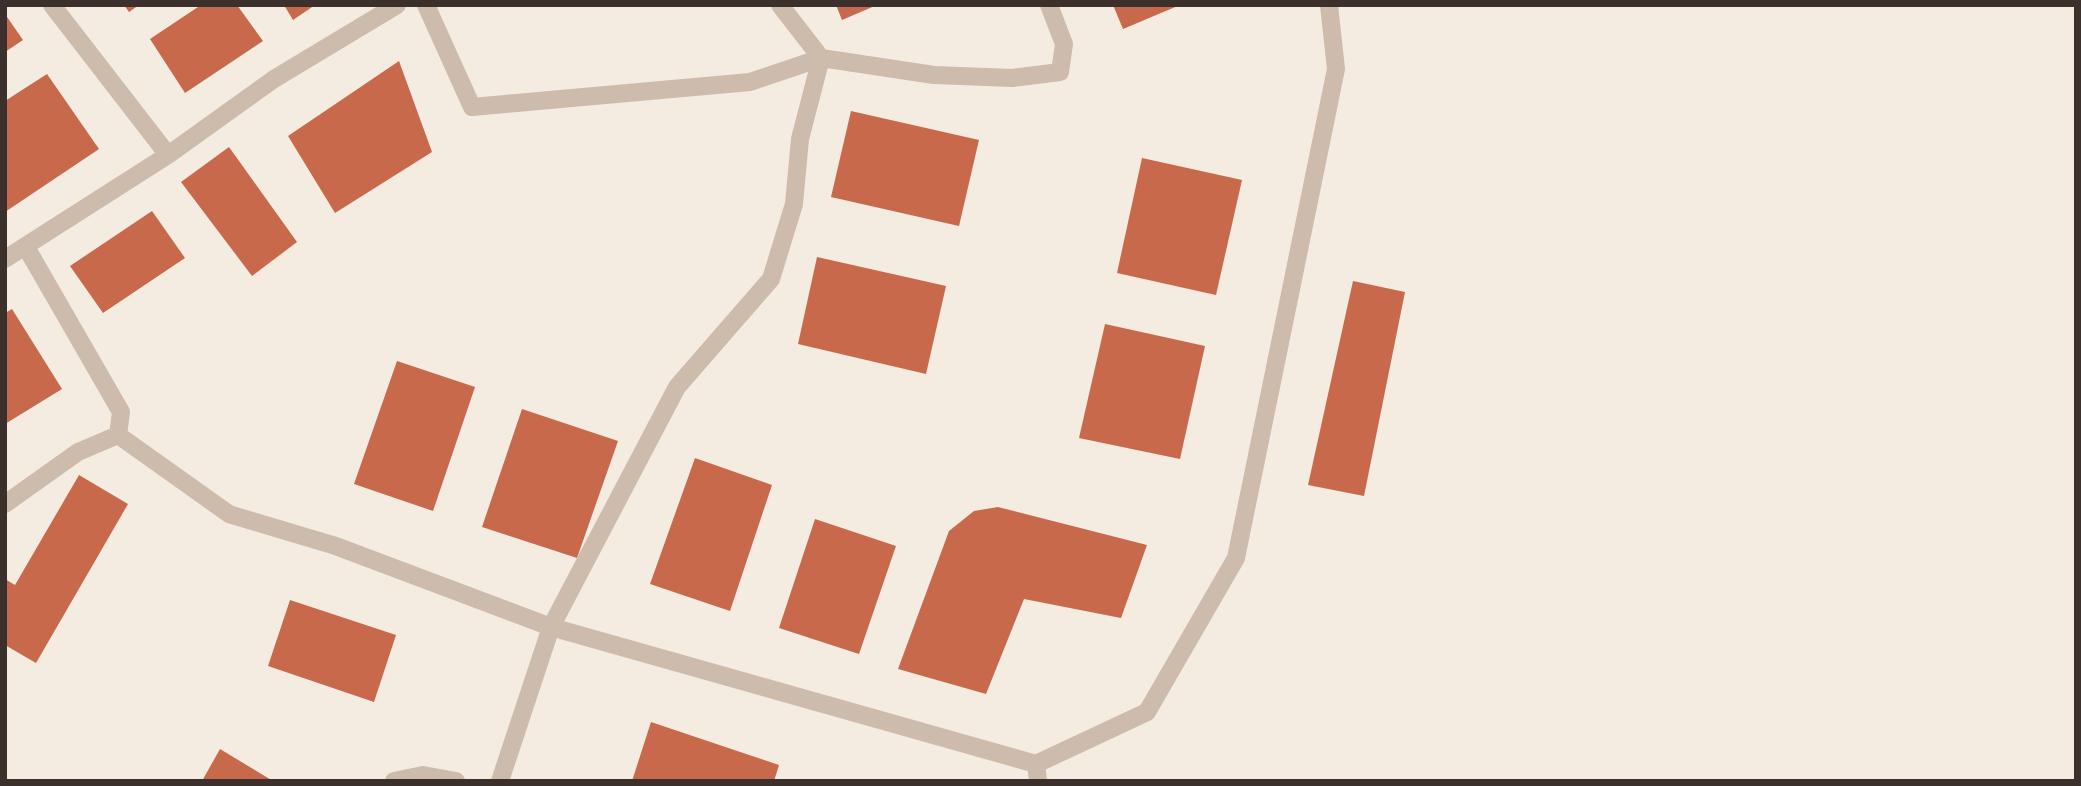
<!DOCTYPE html>
<style>
body{margin:0}
#map{position:relative;width:2081px;height:786px;overflow:hidden;background:#f4ebe1;font-family:"Fira Sans Condensed",sans-serif}
canvas{display:block}
.frame{position:absolute;inset:0;border:7px solid #3b302b;pointer-events:none}
</style>
<div id="map">
<canvas width="2081" height="786"></canvas>
<div class="frame"></div>
</div>
<script>
const g = document.querySelector('canvas').getContext('2d');
g.lineJoin = 'round';
function fill(path, color) {
  g.fillStyle = color;
  g.fill(path, 'evenodd');
}
function poly(rows) {
  const path = new Path2D();
  for (const r of rows) {
    path.moveTo(r[0], r[1]);
    for (let i = 2; i < r.length; i += 2) path.lineTo(r[i], r[i + 1]);
  }
  return path;
}
function strokePath(path, color, width, dash) {
  g.strokeStyle = color;
  g.lineWidth = width;
  g.lineCap = dash ? 'butt' : 'round';
  g.setLineDash(dash || []);
  g.stroke(path);
}
fill(poly([
 [124,5,139,5,129,12],
 [201,5,237,5,263,41,185,93,150,39],
 [284,5,315,5,293,20],
 [836,5,877,5,842,20],
 [1113,5,1180,5,1123,29],
 [5,14,23,40,5,52],
 [399,61,432,152,335,213,288,136],
 [47,74,99,149,5,212,5,101],
 [851,111,979,140,959,226,831,197],
 [229,147,297,242,252,276,181,182],
 [1142,158,1242,180,1216,295,1117,273],
 [152,211,185,258,103,313,70,266],
 [817,257,946,286,926,374,798,344],
 [1353,281,1405,292,1364,496,1308,485],
 [12,309,62,389,5,424,5,313],
 [1105,324,1205,346,1180,459,1079,438],
 [397,361,475,387,433,511,354,484],
 [522,409,618,441,577,558,482,527],
 [695,458,772,485,730,611,650,584],
 [79,475,128,504,36,663,5,645,5,579,15,585],
 [998,507,1147,545,1121,618,1024,599,986,694,898,669,949,531,974,511],
 [815,519,896,546,859,654,779,628],
 [290,600,396,635,374,702,268,666],
 [651,722,779,765,774,781,632,781],
 [220,749,273,781,202,781]
]), '#c8694b');
strokePath(poly([
 [52,5,168,155],
 [426,5,472,107,750,82,821,58],
 [780,5,821,58,934,75,1012,78,1060,72,1064,44,1049,5],
 [5,259,168,155,274,79,397,5],
 [118,435,229,514,333,545,551,627,677,387,771,279,794,204,800,139,821,58],
 [5,504,78,452,118,435,121,412,26,247],
 [394,781,423,775,456,781],
 [500,781,551,627,1036,764],
 [1038,781,1036,764,1147,712,1236,558,1336,69,1329,5]
]), '#cdbbac', 18);
</script>
